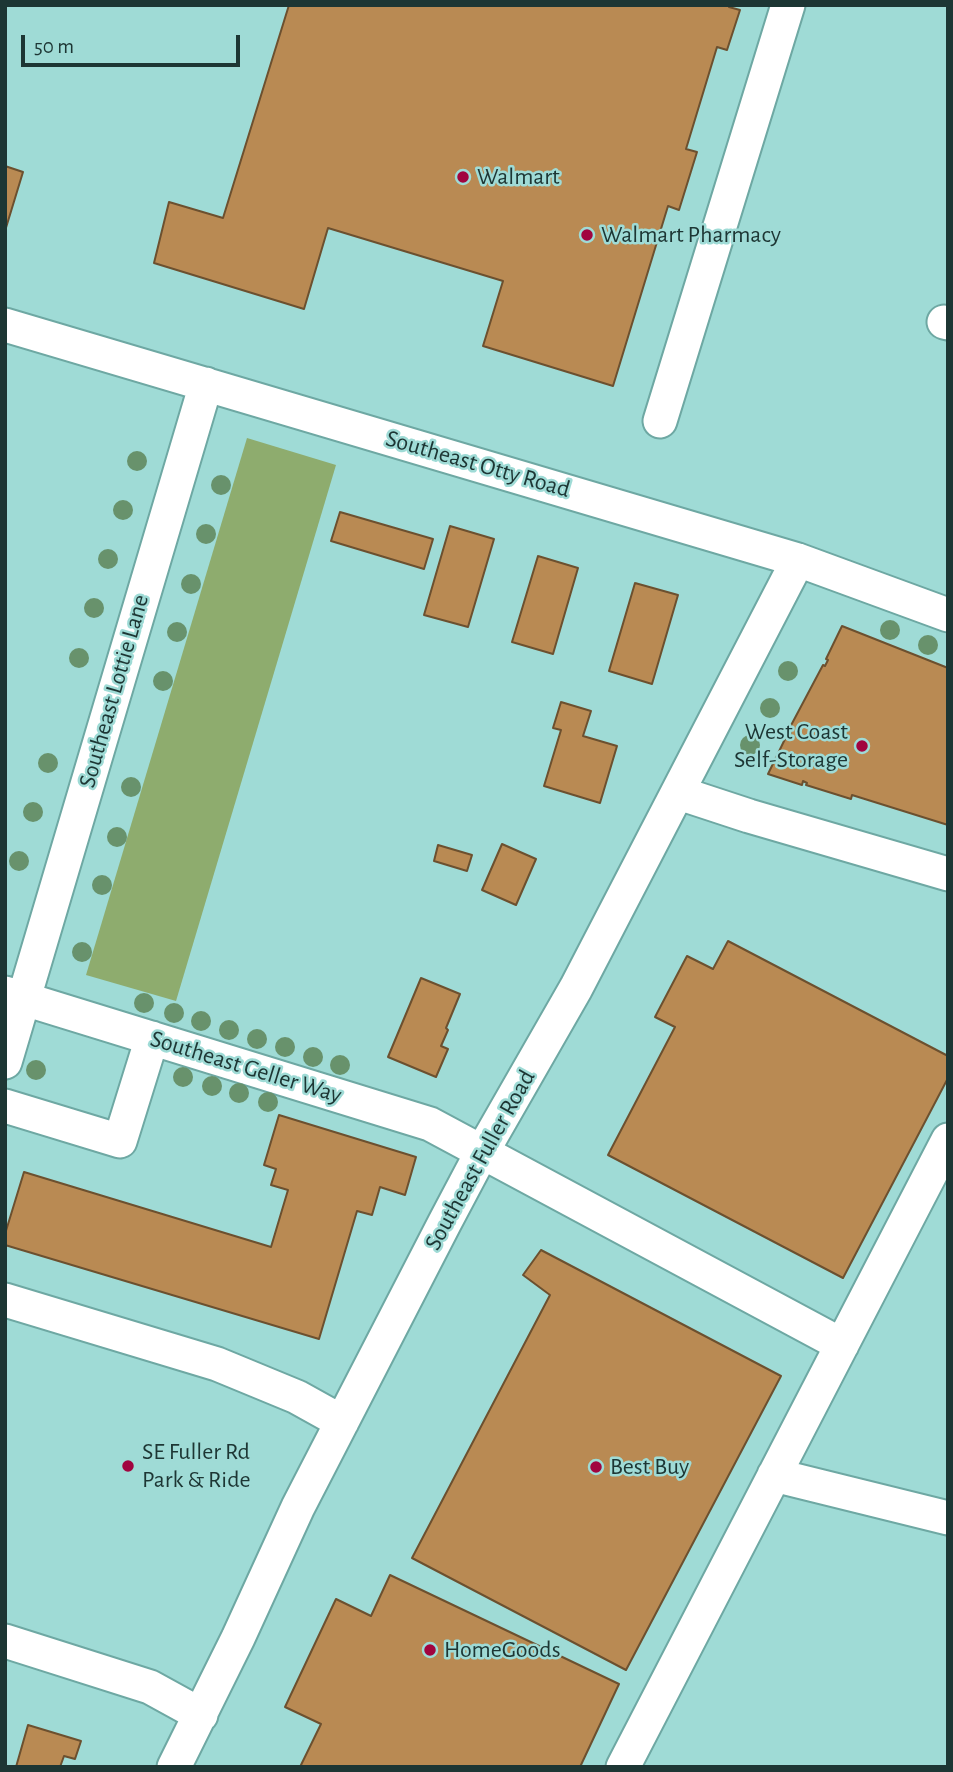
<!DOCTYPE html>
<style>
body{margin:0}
#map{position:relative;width:953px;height:1772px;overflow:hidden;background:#9fdbd6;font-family:"Alegreya Sans",sans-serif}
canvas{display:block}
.frame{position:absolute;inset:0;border:7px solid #1d3634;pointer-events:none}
.scale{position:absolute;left:21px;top:35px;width:219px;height:32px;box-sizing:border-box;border:4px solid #1d3634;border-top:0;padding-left:9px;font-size:21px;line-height:24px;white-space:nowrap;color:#1d3634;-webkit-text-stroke:5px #9fdbd6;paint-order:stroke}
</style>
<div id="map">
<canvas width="953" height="1772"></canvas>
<div class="frame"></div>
<div class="scale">50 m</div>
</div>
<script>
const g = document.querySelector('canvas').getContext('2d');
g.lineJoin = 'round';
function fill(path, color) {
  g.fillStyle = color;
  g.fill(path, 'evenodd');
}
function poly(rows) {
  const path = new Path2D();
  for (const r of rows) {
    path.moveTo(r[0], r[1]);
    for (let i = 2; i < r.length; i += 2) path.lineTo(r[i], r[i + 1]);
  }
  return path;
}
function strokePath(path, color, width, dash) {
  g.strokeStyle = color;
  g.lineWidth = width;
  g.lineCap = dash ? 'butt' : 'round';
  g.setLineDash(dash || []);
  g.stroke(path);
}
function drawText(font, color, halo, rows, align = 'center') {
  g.font = font + ' "Alegreya Sans",sans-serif';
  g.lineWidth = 5;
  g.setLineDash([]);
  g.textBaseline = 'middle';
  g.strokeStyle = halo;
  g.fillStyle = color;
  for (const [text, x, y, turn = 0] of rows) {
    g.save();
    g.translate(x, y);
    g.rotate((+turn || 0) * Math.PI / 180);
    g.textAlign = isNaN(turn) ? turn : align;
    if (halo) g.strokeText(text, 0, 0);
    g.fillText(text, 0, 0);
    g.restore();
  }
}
fill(poly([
 [247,438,336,465,176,1001,86,975]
]), '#8eac6e');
const building = poly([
 [289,5,730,5,729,7,740,10,727,50,717,47,686,149,697,152,679,210,668,206,613,386,483,346,503,281,328,228,304,309,154,263,169,202,223,218,289,5],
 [5,166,23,172,5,231,5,166],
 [340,512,433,539,424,569,331,541,340,512],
 [450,526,494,539,468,627,424,615,450,526],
 [538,556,578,568,553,654,512,642,538,556],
 [635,583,678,595,652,684,609,671,635,583],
 [842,626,948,668,948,825,852,795,851,799,806,785,807,783,803,781,802,785,768,774,786,737,789,738,791,733,788,731,823,665,825,666,828,660,826,659,842,626],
 [561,702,591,711,583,736,617,746,600,803,544,786,561,730,553,728,561,702],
 [502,844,536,859,516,905,482,890,502,844],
 [438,845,472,855,467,871,434,861,438,845],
 [728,941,948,1056,948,1078,843,1278,608,1155,675,1027,655,1017,687,956,713,969,728,941],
 [421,978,460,994,446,1028,448,1030,441,1046,448,1049,436,1077,388,1057,421,978],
 [279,1115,416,1157,405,1195,380,1187,372,1215,357,1211,319,1339,5,1245,5,1234,24,1172,271,1247,288,1190,271,1185,276,1169,264,1165,279,1115],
 [541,1250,781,1376,626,1670,412,1558,550,1295,523,1275,541,1250],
 [390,1575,619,1684,580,1767,300,1767,321,1724,285,1707,336,1599,371,1616,390,1575],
 [28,1725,81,1741,75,1759,64,1756,60,1767,16,1767,28,1725]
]);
fill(building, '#b98a53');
strokePath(building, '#6c502f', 2);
const minor = poly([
 [944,322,948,323],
 [5,325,798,560,948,615],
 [660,421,788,5],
 [679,793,749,816,948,874],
 [5,993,430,1124,842,1345],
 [5,1062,206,384],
 [5,1106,120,1141,152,1038],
 [5,1300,217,1364,297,1397,342,1422],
 [774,1475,948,1518],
 [5,1641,150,1687,201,1715],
 [174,1767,238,1638,298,1507,445,1222,482,1152,576,988,798,560],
 [623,1767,948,1140]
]);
strokePath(minor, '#6ea8a3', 37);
strokePath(minor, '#fff', 33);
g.fillStyle = '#68926c';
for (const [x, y] of [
 [137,461],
 [221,485],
 [123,510],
 [206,534],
 [108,559],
 [191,584],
 [94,608],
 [890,630],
 [177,632],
 [928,645],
 [79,658],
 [788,671],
 [163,681],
 [770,708],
 [750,745],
 [48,763],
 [131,787],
 [33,812],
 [117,837],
 [19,861],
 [102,885],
 [82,952],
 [144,1003],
 [174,1013],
 [201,1021],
 [229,1030],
 [257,1039],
 [285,1047],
 [313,1057],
 [340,1065],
 [36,1070],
 [183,1077],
 [212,1086],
 [239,1093],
 [268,1102]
]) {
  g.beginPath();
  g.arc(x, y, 10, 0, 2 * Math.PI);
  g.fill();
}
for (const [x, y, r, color] of [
 [463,177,7,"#a1043f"],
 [587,235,7,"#a1043f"],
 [862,746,7,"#a1043f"],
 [128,1466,7,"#a1043f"],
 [596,1467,7,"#a1043f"],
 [430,1650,7,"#a1043f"]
]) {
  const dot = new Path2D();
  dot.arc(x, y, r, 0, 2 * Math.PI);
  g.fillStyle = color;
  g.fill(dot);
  strokePath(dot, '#9fdbd6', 2.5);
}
drawText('24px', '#1d3634', '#9fdbd6', [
 ["Walmart",477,177],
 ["Walmart Pharmacy",601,235],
 ["West Coast",848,732,"right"],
 ["Self-Storage",848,760,"right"],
 ["SE Fuller Rd",142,1452],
 ["Park & Ride",142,1480],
 ["Best Buy",610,1467],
 ["HomeGoods",444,1650]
], 'left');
drawText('24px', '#1d3634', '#9fdbd6', [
 ["Southeast Otty Road",478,464,16],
 ["Southeast Lottie Lane",114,691,-74],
 ["Southeast Geller Way",246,1067,17],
 ["Southeast Fuller Road",480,1160,-61]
]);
</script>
